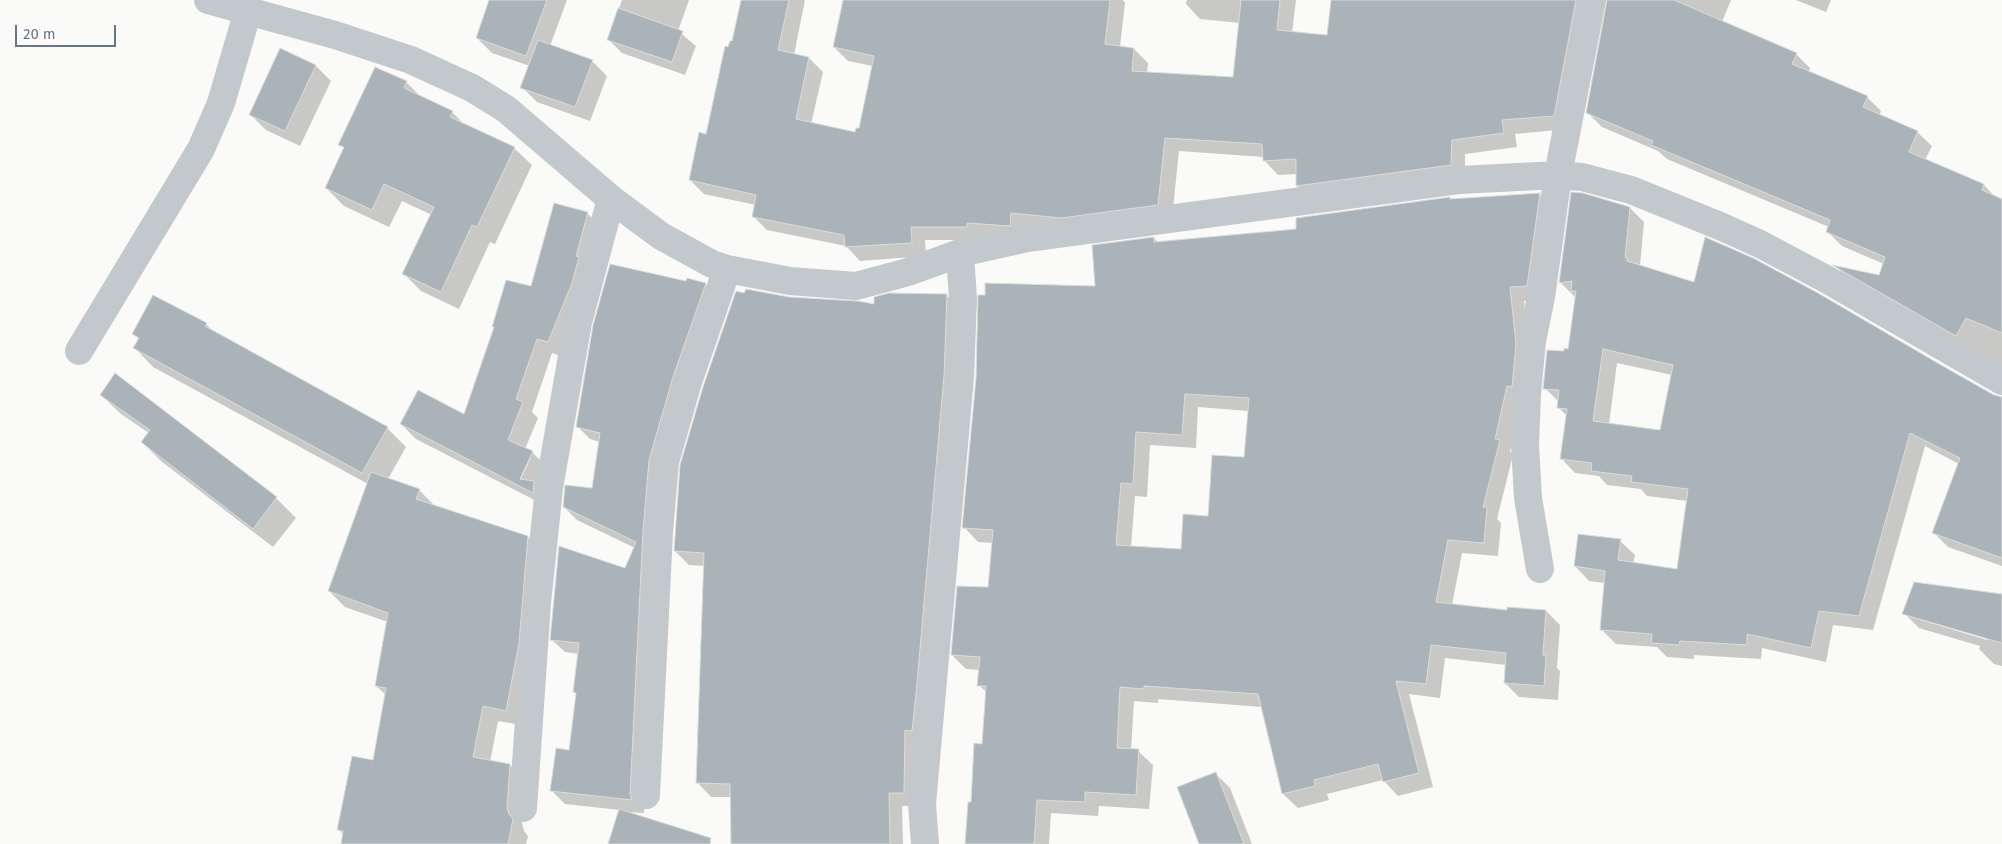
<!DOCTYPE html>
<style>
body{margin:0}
#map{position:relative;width:2002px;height:844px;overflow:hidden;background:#fafaf8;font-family:"Fira Sans",sans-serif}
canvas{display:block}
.scale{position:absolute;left:15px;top:25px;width:101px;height:22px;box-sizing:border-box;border:2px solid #657683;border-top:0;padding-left:6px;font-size:15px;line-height:18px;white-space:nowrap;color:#657683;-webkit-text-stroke:4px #fff;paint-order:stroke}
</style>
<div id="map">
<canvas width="2002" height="844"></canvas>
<div class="scale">20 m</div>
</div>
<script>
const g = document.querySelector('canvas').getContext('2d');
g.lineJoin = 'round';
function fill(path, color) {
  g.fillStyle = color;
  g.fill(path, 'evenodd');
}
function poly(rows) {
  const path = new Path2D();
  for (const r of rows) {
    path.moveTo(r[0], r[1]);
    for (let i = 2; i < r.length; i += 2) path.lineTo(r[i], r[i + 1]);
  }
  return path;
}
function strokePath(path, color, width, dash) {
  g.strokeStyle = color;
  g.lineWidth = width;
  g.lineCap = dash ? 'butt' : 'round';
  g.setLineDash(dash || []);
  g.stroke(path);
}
fill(poly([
 [490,0,567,0,550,46,592,61,607,76,590,121,537,102,522,87,530,66,492,53,477,38],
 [622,0,689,0,678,31,696,46,685,75,622,53,608,39],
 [742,0,805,0,794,55,809,58,823,72,811,124,856,134,860,130,873,66,848,61,834,47,845,0,1123,0,1125,3,1120,47,1134,49,1148,63,1147,73,1234,79,1240,23,1200,19,1186,4,1187,0,1296,0,1292,33,1328,36,1333,0,1600,0,1567,129,1515,134,1517,147,1465,154,1465,179,1311,200,1297,186,1297,174,1278,175,1264,160,1264,157,1179,151,1172,218,980,240,925,240,926,256,860,261,846,246,767,230,753,216,756,205,704,194,690,180,707,135,729,49,733,43],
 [1608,0,1731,0,1722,22,1796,54,1810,68,1809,72,1867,97,1881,111,1879,116,1917,132,1932,146,1925,160,1984,185,1996,198,2002,200,2002,368,1848,278,1836,267,1880,277,1884,264,1842,246,1828,232,1829,227,1667,159,1658,151,1602,127,1587,112],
 [1796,0,1831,0,1826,12],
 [281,50,316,66,331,81,300,146,266,130,251,115],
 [406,82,422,98,452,112,465,125,514,148,532,165,495,244,490,242,459,309,421,291,404,274,432,215,402,201,389,227,344,206,326,188,345,149,340,144],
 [1539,194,1553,208,1541,299,1524,301,1530,359,1510,451,1513,455,1497,519,1501,523,1498,556,1462,553,1452,605,1508,612,1546,611,1560,625,1557,668,1560,671,1558,700,1519,697,1505,683,1506,665,1445,658,1440,698,1409,694,1433,787,1398,796,1383,780,1327,794,1329,800,1298,808,1283,794,1262,707,1158,699,1158,703,1134,701,1131,750,1138,751,1153,765,1149,809,1099,806,1098,816,1051,813,1049,844,966,844,972,803,983,745,987,693,979,685,980,670,966,669,952,655,989,589,993,543,978,542,964,527,1097,287,1093,246,1154,238,1159,243,1297,230,1450,198,1452,200],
 [1198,407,1249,411,1245,458,1209,517,1182,550,1131,547,1135,496,1147,497,1150,445,1196,448],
 [1630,208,1644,222,1640,266,2002,412,2002,566,1948,547,1934,533,1959,464,1925,446,1873,630,1833,625,1826,662,1762,648,1761,659,1694,655,1694,659,1667,657,1657,647,1616,644,1602,630,1605,583,1589,581,1575,566,1620,541,1635,555,1633,564,1678,570,1688,501,1647,496,1641,489,1607,485,1599,476,1575,473,1561,458,1567,416,1558,407,1559,402,1545,388,1565,352,1569,350,1577,296,1575,297,1560,282],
 [1617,363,1672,375,1661,431,1609,424],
 [587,213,602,228,563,357,552,353,532,412,538,418,525,449,532,452,547,467,548,507,416,439,401,424,464,416,532,288],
 [529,457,531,457,518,485,516,484],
 [687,282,705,284,718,297,656,545,644,813,624,812,677,844,612,844,620,810,565,804,552,791,570,751,577,694,574,692,579,654,565,652,551,639,626,569,635,548,577,520,564,507,594,490,600,442,590,439,577,426],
 [946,295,960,309,917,806,902,806,903,844,732,844,731,797,711,797,698,783,705,566,689,565,675,551,789,298,875,306],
 [206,324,216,334,387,428,406,447,388,479,419,490,435,506,528,537,543,553,521,725,498,721,490,762,510,765,525,781,522,823,524,831,528,836,526,844,343,844,344,835,339,830,374,761,386,695,376,686,388,622,345,607,329,591,368,484,153,367,134,347,139,340,134,334],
 [115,375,276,498,296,518,273,547,161,461,142,442,149,433,121,414,101,395],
 [2002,596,2002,666,1994,664,1979,649,1980,646,1919,628,1904,613],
 [1921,618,1987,637,1987,640,1921,620],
 [1215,773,1230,788,1252,844,1201,844]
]), '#0003');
const building = poly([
 [489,0,547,0,526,56,476,38,489,0],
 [741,0,789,0,778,50,809,57,796,119,855,132,856,128,859,128,874,56,833,47,843,0,1110,0,1105,44,1134,48,1132,71,1233,77,1241,0,1280,0,1277,30,1327,35,1331,0,1576,0,1554,116,1502,120,1504,133,1452,140,1451,165,1296,186,1296,159,1263,161,1262,144,1165,138,1158,205,1061,218,1011,213,1010,226,967,223,967,227,911,227,912,243,845,247,844,235,752,217,756,195,689,180,699,132,706,134,725,46,728,47,730,41,732,41,741,0],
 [1607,0,1674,0,1797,53,1792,64,1868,96,1863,107,1918,131,1909,152,1984,184,1982,190,2002,199,2002,333,1966,318,1956,336,1832,265,1879,275,1885,257,1826,232,1830,220,1651,145,1653,141,1586,113,1607,0],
 [618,8,683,31,672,62,607,40,618,8],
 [538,40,593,60,575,107,520,88,538,40],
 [280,48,316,65,285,131,249,115,280,48],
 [375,67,407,81,404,88,453,111,450,117,515,147,477,227,472,225,441,292,402,274,434,207,384,184,372,210,325,188,344,147,338,145,375,67],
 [1571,192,1583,193,1630,207,1625,258,1628,258,1627,261,1694,282,1705,237,1753,258,1818,293,1941,365,1994,395,2002,397,2002,558,1932,533,1960,458,1910,433,1859,616,1819,611,1811,648,1747,634,1747,645,1680,641,1679,645,1651,643,1652,634,1600,630,1605,571,1574,566,1578,534,1621,539,1618,560,1677,569,1688,489,1631,482,1632,476,1591,471,1592,463,1560,459,1567,409,1557,408,1559,390,1543,389,1547,350,1564,351,1564,348,1568,349,1576,291,1571,291,1572,281,1559,283,1571,192],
 [1603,349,1673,365,1660,430,1593,421,1603,349],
 [1540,193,1527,286,1510,287,1516,344,1512,387,1507,386,1495,439,1500,440,1483,507,1487,507,1484,543,1448,540,1436,602,1507,610,1507,607,1546,610,1543,655,1546,655,1544,686,1504,683,1506,653,1431,645,1426,684,1396,681,1419,773,1383,782,1378,764,1314,780,1315,786,1282,794,1258,694,1144,686,1144,689,1120,687,1117,748,1139,749,1136,795,1085,792,1085,802,1037,800,1034,844,965,844,968,802,971,802,974,743,982,744,986,686,977,686,980,657,951,655,957,586,988,587,993,530,962,528,976,378,978,295,985,295,985,283,1095,286,1092,245,1154,237,1154,242,1296,229,1296,218,1450,197,1450,199,1540,193],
 [1185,394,1249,398,1244,457,1212,455,1208,516,1183,514,1181,549,1116,545,1121,483,1133,484,1136,432,1182,435,1185,394],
 [554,203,588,212,576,256,579,257,572,283,548,342,537,339,516,399,523,402,508,440,533,451,520,479,534,481,533,493,400,424,418,390,464,414,494,327,492,327,506,280,531,286,554,203],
 [610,264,686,281,687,278,706,283,673,377,649,460,643,531,630,794,632,800,550,791,556,748,569,750,576,693,573,692,579,643,550,640,559,546,625,568,636,542,563,507,565,485,592,488,600,433,576,427,593,325,610,264],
 [746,289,789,297,858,301,874,304,874,297,889,293,947,294,944,376,916,694,912,731,905,730,904,793,889,793,890,844,731,844,730,784,696,783,704,553,674,551,680,465,703,387,736,291,744,293,746,289],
 [153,295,207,323,205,326,388,427,362,473,133,348,139,338,132,334,153,295],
 [115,373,277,497,253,529,141,442,150,430,100,395,115,373],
 [371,472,420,489,416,499,528,536,519,643,506,711,483,706,473,757,510,764,507,807,509,814,513,819,508,844,341,844,343,831,337,830,352,756,373,760,386,688,375,686,388,613,328,591,371,472],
 [1914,582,2002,594,2002,643,1902,614,1914,582],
 [1216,772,1225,795,1244,844,1199,844,1177,787,1216,772],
 [619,809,711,838,710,844,608,844,619,809]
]);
fill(building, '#aab3b9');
strokePath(building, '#dcdcda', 1);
strokePath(poly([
 [208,0,335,35,411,60,472,88,506,109,611,199,661,236,712,264,727,269,790,281,856,286,908,272,960,253,1027,238,1459,180,1558,175,1582,177,1631,190,1720,226,1760,244,1826,279,2002,381],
 [79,351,201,149,221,103,248,11],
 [1540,569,1528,498,1525,445,1527,394,1532,341,1541,297,1558,175,1592,0],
 [646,795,659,532,665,462,688,382,727,269],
 [523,808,537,603,549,488,578,322,611,199],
 [925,844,922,804,960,377,963,299,960,253]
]), '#c3c8cc', 28);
</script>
